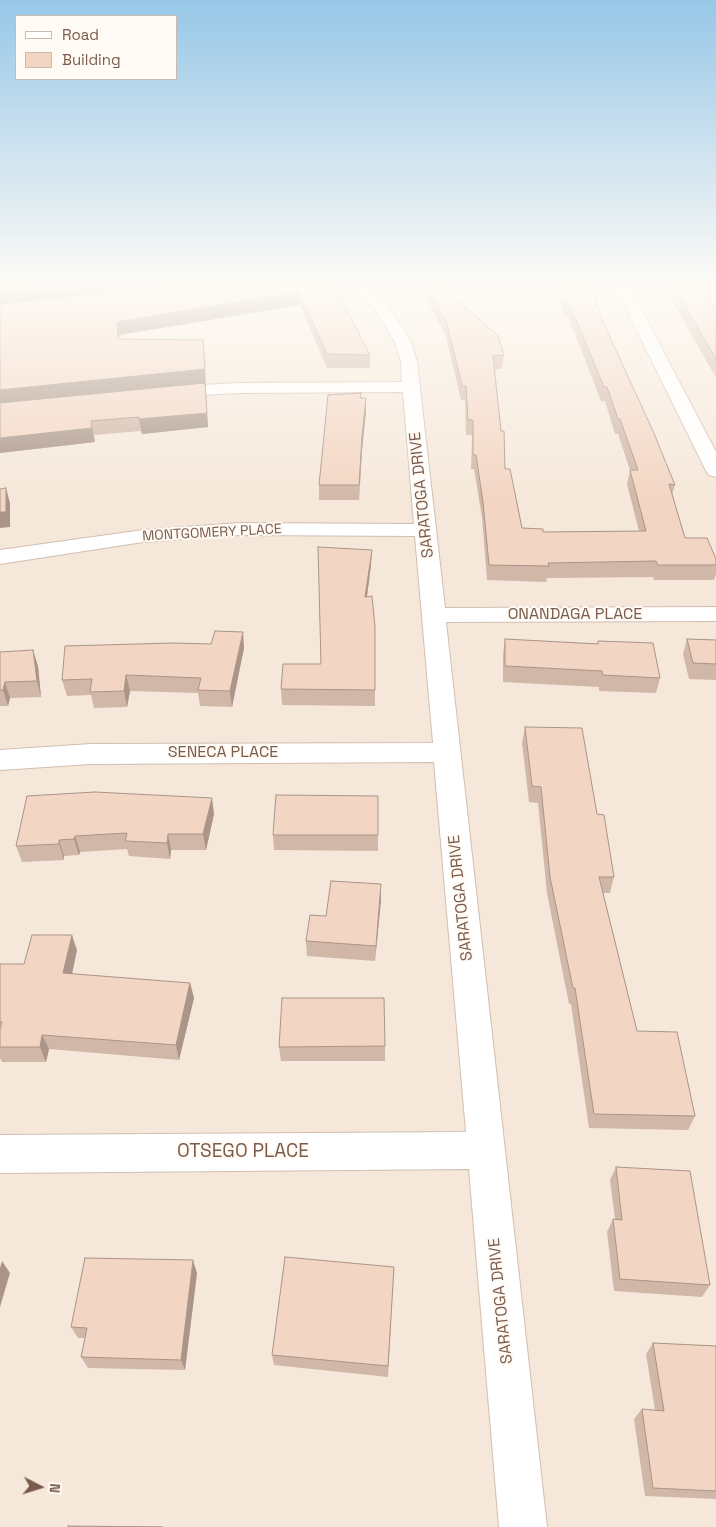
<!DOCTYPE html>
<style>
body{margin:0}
#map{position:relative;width:716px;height:1527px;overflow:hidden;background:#fdf6ec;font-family:"Space Grotesk",sans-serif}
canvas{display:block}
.legend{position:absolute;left:15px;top:15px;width:162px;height:65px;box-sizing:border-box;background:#fffaf3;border:1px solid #cabbb1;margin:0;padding:6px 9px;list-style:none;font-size:15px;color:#7a5c4d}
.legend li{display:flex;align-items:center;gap:10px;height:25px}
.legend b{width:25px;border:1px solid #cabbb1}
.north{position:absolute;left:15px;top:1462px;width:50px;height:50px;-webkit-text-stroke:4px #fffaf3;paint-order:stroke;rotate:95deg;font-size:14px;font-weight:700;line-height:20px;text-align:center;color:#7a5c4d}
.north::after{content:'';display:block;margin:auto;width:18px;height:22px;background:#7a5c4d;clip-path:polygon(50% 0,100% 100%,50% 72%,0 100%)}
</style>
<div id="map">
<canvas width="716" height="1527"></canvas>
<ul class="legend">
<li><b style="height:6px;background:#fff"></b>Road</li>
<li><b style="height:14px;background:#f3d5c3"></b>Building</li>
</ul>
<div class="north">N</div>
</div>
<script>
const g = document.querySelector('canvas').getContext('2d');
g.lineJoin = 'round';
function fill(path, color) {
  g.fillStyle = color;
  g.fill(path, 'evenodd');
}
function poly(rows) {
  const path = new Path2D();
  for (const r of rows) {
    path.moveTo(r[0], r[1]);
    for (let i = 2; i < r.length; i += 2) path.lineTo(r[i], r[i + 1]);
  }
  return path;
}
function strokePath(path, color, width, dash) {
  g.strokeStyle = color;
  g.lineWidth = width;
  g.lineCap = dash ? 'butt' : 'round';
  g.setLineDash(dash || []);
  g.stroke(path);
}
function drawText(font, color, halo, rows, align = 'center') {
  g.font = font + ' "Space Grotesk",sans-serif';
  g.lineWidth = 4;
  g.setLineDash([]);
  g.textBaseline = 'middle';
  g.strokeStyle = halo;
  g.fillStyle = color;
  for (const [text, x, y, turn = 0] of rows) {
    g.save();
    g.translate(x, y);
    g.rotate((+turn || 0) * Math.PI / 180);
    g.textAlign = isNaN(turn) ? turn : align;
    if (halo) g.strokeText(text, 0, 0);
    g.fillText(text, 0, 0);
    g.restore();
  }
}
fill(poly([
 [0,286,716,286,716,1527,0,1527]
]), '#f5e8da');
const street = poly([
 [350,286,365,286,387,304,411,342,417,362,445,608,716,607,716,621,446,622,547,1527,499,1527,469,1169,0,1173,0,1135,466,1132,434,762,91,764,0,770,0,750,91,744,433,743,415,536,240,535,143,542,0,564,0,550,143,530,240,523,414,524,403,392,238,393,168,397,162,396,159,392,162,388,168,387,238,383,402,382,401,362,395,342,376,310,350,286],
 [615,286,629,286,716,452,716,477,709,475,706,471,615,286]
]);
strokePath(street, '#d1beb0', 2);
fill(street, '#fff');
fill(poly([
 [327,286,370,355,370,368,327,368,300,305,119,335,119,339,205,353,206,383,205,383,208,427,142,434,141,431,94,435,95,442,0,453,0,304],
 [419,286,442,286,504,355,502,369,494,369,505,469,522,528,543,532,639,531,627,484,630,470,618,434,615,434,605,401,601,401,568,316,564,316,556,286,591,286,603,322,675,485,672,495,685,538,716,559,716,574,714,580,654,580,653,577,547,578,546,582,487,580,482,517,474,469,471,469,472,435,466,435,465,400,461,400,446,336],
 [672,286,702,286,716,313,716,378,670,297],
 [361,398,366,412,362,450,359,500,319,500,319,485],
 [371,565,367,596,375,627,375,706,282,705,281,689,321,664],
 [505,639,597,644,598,641,660,678,656,693,599,691,599,687,503,682,503,655],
 [687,639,716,640,716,680,689,679,683,654],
 [244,648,232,707,200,706,198,693,130,691,127,707,94,708,91,695,67,696,62,680],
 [0,652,38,666,41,697,10,698,8,706,0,706],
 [525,727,597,814,614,877,610,893,603,893,637,1031,695,1116,688,1130,589,1128,571,1004,569,1004,547,893,538,803,529,802,522,743],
 [27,796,214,814,206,850,171,850,170,859,129,856,127,849,80,852,79,855,64,856,64,860,22,862,16,846],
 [378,796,378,851,274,850,273,835],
 [381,900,375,961,307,956,306,941],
 [77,950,72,974,190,983,194,998,179,1060,49,1049,46,1062,2,1062,0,1058,0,964,24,964],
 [385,1046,385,1061,281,1061,279,1047],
 [616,1167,710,1285,702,1297,614,1291,607,1232,613,1219,615,1219,610,1180],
 [394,1267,388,1377,274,1365,272,1355],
 [197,1273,185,1370,88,1368,81,1357,85,1338,78,1338,71,1327],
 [653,1343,716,1346,716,1499,645,1496,634,1419,642,1409,655,1410,646,1354]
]), '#d1b7a8');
fill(poly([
 [51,286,176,286,0,304,0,291],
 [299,292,300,305,119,335,120,352,118,339,117,322],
 [203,340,208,427,142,434,139,419,207,413,0,404,0,390],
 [366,398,366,412,362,450,359,500,362,436],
 [91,421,95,442,0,453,0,438],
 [6,488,10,503,10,527,0,528,0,512],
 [372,550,371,565,365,612,365,597],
 [243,632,244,648,232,707,230,691],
 [33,650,38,666,41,697,37,681],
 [126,675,130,691,127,707,124,691],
 [5,682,10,698,8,706,3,690],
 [212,798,214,814,206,850,203,834],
 [168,834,171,850,170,859,167,843],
 [75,836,80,852,79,855,74,839],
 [59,840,64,856,64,860,59,844],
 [381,884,381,900,375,961,376,946],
 [72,935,77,950,69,988,63,973],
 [190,983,194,998,179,1060,176,1045],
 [42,1035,49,1049,46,1062,40,1047],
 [193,1260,197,1273,185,1370,181,1360],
 [2,1261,10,1273,0,1307,0,1268]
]), '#aa9588');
const building = poly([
 [0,286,51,286,0,291,0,286],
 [172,286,327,286,341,299,370,355,327,354,299,292,117,322,118,339,203,340,205,369,0,390,0,304,172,286],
 [427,286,442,286,498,336,504,355,493,356,501,431,504,431,505,469,510,469,522,528,543,529,543,532,646,531,630,470,638,470,620,419,618,419,607,387,604,387,569,303,565,303,561,286,591,286,603,322,653,431,675,485,669,484,685,538,707,538,716,559,716,565,658,565,656,561,548,563,549,566,489,565,483,502,476,455,473,455,473,420,468,420,466,386,462,386,447,323,427,286],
 [673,286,702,286,716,313,716,359,673,286],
 [205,383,207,413,139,419,139,417,91,421,92,428,0,438,0,403,205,383],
 [361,393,360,398,366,398,362,436,359,485,319,485,328,395,361,393],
 [6,488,6,512,0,512,0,489,6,488],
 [318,547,372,550,365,597,372,596,375,627,375,690,281,689,283,664,321,664,318,547],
 [215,631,243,632,230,691,198,690,201,678,126,675,124,691,90,692,92,679,62,680,65,646,173,643,211,644,215,631],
 [505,639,598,644,598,641,653,643,660,678,603,675,602,671,505,666,505,639],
 [687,639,716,640,716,664,693,663,687,639],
 [33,650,37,681,5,682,3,690,0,690,0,652,33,650],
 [525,727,582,728,597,814,604,815,614,877,599,877,637,1031,677,1032,695,1116,594,1114,575,988,573,988,550,877,541,787,532,786,525,727],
 [95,792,212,798,203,834,168,834,167,843,125,841,127,833,75,836,74,839,59,840,59,844,16,846,27,796,95,792],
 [276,795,378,796,378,835,273,835,276,795],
 [331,881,381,884,376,946,306,941,310,915,326,916,331,881],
 [32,935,72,935,63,973,190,983,176,1045,42,1035,40,1047,0,1047,0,1029,2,1022,0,1022,0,964,24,964,32,935],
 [282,998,384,998,385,1046,279,1047,282,998],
 [616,1167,690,1171,710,1285,620,1279,613,1219,622,1220,616,1167],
 [285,1257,394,1267,388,1366,272,1355,285,1257],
 [85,1258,193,1260,181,1360,81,1357,87,1328,71,1327,85,1258],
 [653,1343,716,1346,716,1491,653,1488,642,1409,664,1411,653,1343],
 [68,1526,163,1527,68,1527,68,1526]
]);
fill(building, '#f3d5c3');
strokePath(building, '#aa9588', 1);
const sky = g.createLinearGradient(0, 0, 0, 499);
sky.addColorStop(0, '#97c7e8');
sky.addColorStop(0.57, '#fefbf6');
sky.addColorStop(1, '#fefbf600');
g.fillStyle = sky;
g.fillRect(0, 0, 716, 499);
drawText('14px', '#7a5c4d', '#fffaf3', [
 ["MONTGOMERY PLACE",212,533,-3]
]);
drawText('16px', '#7a5c4d', '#fffaf3', [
 ["SARATOGA DRIVE",422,495,-96],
 ["ONANDAGA PLACE",575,615],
 ["SENECA PLACE",223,753],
 ["SARATOGA DRIVE",461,898,-96],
 ["SARATOGA DRIVE",501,1301,-96]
]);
drawText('19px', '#7a5c4d', '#fffaf3', [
 ["OTSEGO PLACE",243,1152]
]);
</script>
